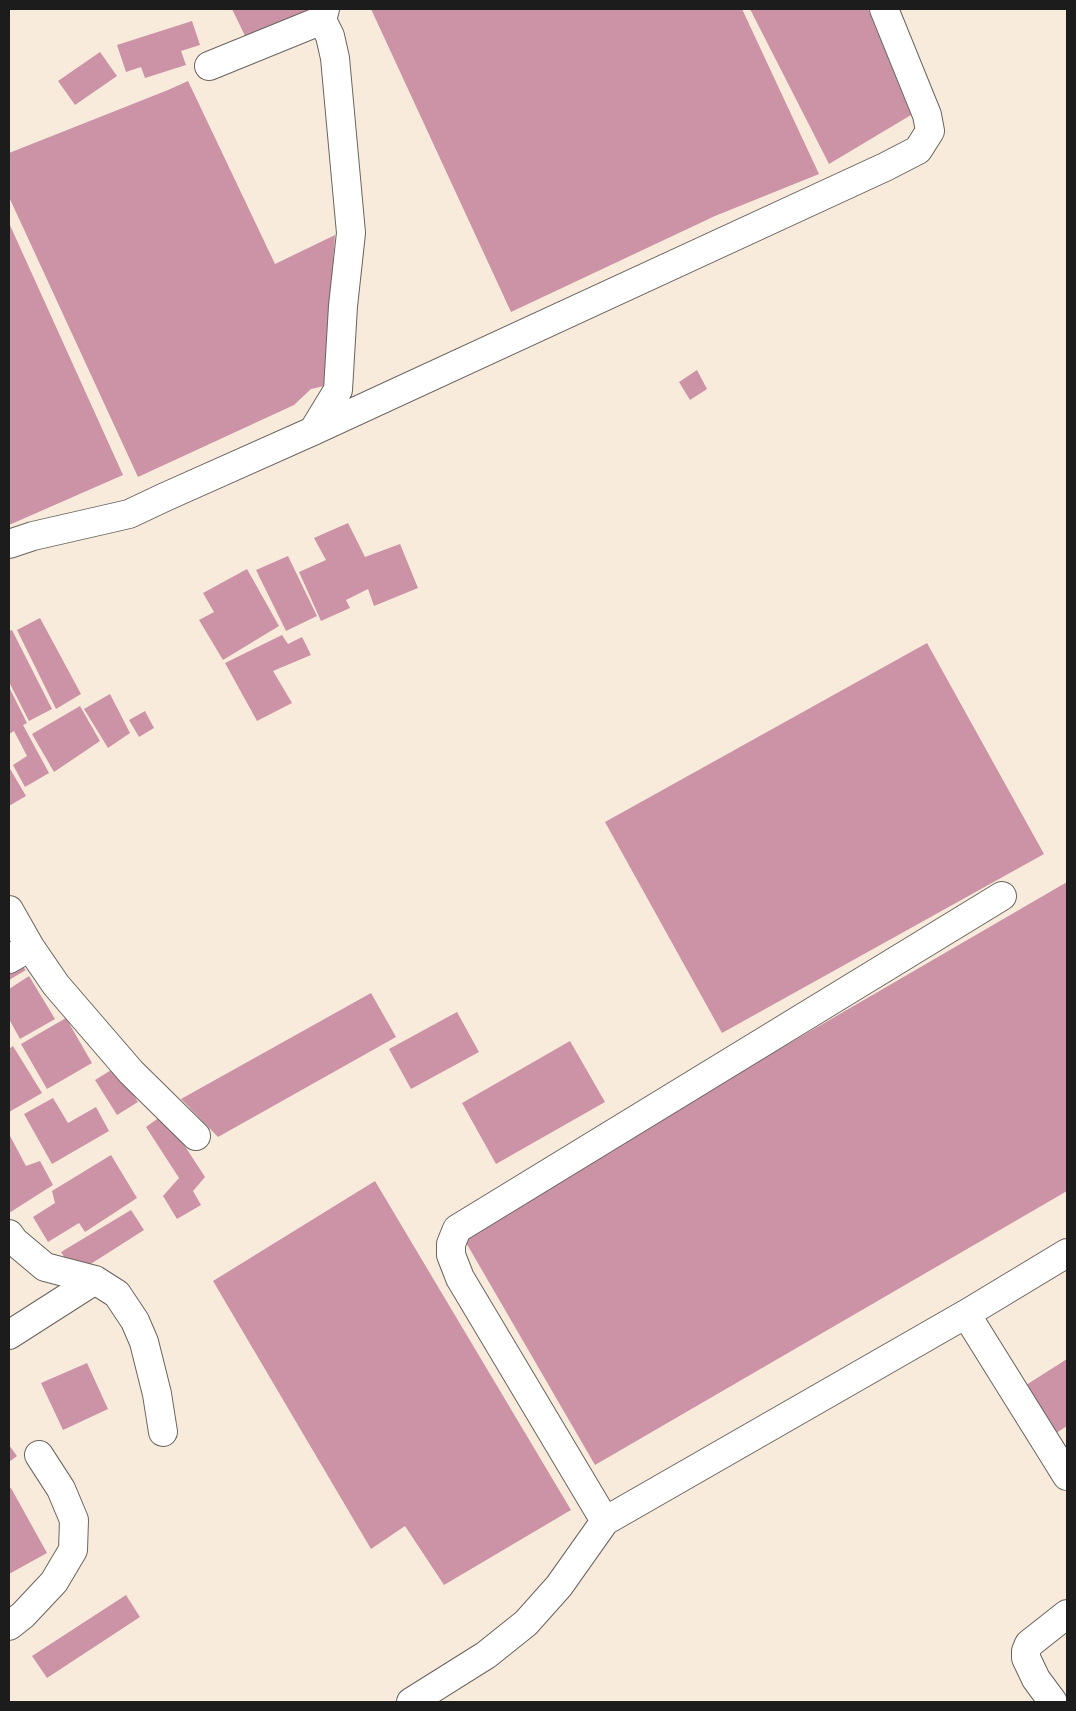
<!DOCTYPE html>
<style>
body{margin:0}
#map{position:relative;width:1076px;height:1711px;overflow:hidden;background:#f9ebdc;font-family:Kalam,sans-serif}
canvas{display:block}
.frame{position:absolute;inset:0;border:10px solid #1c1c1c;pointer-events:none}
</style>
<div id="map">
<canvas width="1076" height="1711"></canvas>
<div class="frame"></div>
</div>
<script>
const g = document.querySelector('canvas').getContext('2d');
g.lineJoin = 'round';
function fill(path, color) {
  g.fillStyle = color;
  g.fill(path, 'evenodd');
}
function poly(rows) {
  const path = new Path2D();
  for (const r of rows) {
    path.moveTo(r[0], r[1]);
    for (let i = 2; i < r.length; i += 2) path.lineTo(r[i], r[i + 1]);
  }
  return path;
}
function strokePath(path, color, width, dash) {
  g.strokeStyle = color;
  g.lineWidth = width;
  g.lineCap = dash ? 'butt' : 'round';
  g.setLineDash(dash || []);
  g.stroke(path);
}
fill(poly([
 [232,9,319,9,247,40],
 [371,9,742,9,819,174,715,216,511,312],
 [750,9,868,9,911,115,829,164],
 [192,21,200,45,181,51,186,65,145,78,141,67,126,72,117,45],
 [100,52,117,76,75,105,58,81],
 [188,81,275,264,335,235,324,386,311,389,294,405,138,477,9,197,9,153,168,90],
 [9,223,123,475,9,525],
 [697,370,707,389,690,400,679,382],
 [348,523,365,557,400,544,418,588,374,606,368,589,346,600,350,608,321,621,299,572,326,560,314,538],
 [288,556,317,616,286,631,256,570],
 [247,569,279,626,223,660,199,620,214,612,203,593],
 [40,618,81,694,56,709,17,630],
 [12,630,52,709,29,721,9,682,9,631],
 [282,635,288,644,302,637,311,655,273,671,292,703,257,721,225,663],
 [927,643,1044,854,722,1033,605,822],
 [9,687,27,723,23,725,49,773,25,787,13,765,27,756,14,731,9,734],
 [110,694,130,733,108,748,84,709],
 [80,706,100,741,54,772,32,734],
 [145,711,154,728,139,737,129,720],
 [9,767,26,796,9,806],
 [1067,882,1067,1191,595,1465,461,1234],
 [21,965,26,970,9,980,9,972],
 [29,976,55,1019,20,1039,9,1019,9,989],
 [371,993,396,1037,218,1137,181,1099],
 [457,1012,479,1052,411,1089,389,1049],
 [66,1018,92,1063,47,1089,21,1044],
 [570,1041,605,1102,496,1164,462,1103],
 [13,1046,42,1093,9,1112,9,1049],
 [116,1067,138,1102,117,1115,95,1080],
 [53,1098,68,1123,96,1107,109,1131,52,1164,24,1114],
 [164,1114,205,1177,193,1191,201,1205,177,1219,163,1196,179,1178,146,1127],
 [9,1134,26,1166,40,1161,53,1185,9,1213],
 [111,1155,137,1198,85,1232,79,1223,48,1242,33,1217,55,1203,52,1191],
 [375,1181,571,1510,444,1585,405,1526,371,1549,213,1281],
 [131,1210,144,1230,75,1274,61,1252],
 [1067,1359,1067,1426,1053,1435,1023,1387],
 [87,1363,108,1409,63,1430,41,1383],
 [9,1445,17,1456,9,1462],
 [11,1488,47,1553,9,1574,9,1489],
 [126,1595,140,1617,47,1678,32,1656]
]), '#cc93a6');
const minor = poly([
 [209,66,322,20],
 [313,431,338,390,343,306,351,233,335,58,330,36,322,20,325,9],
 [9,544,33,536,129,514,165,497,313,431,885,167,918,150,930,131,927,115,884,9],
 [9,910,30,947,56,985,131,1072,196,1136],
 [9,959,30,947],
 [9,1234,14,1241,45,1267,95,1280,117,1294,135,1321,144,1342,157,1394,163,1432],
 [966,1314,1067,1476],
 [9,1335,95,1280],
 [605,1521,460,1278,451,1255,451,1244,457,1229,1002,896],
 [9,1626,23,1615,54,1582,73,1550,74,1520,61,1489,39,1455],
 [411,1702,486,1655,526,1623,559,1586,605,1521,966,1314,1067,1253],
 [1053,1702,1036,1679,1026,1658,1026,1651,1029,1644,1067,1614]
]);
strokePath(minor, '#69645f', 30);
strokePath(minor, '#fff', 28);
</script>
